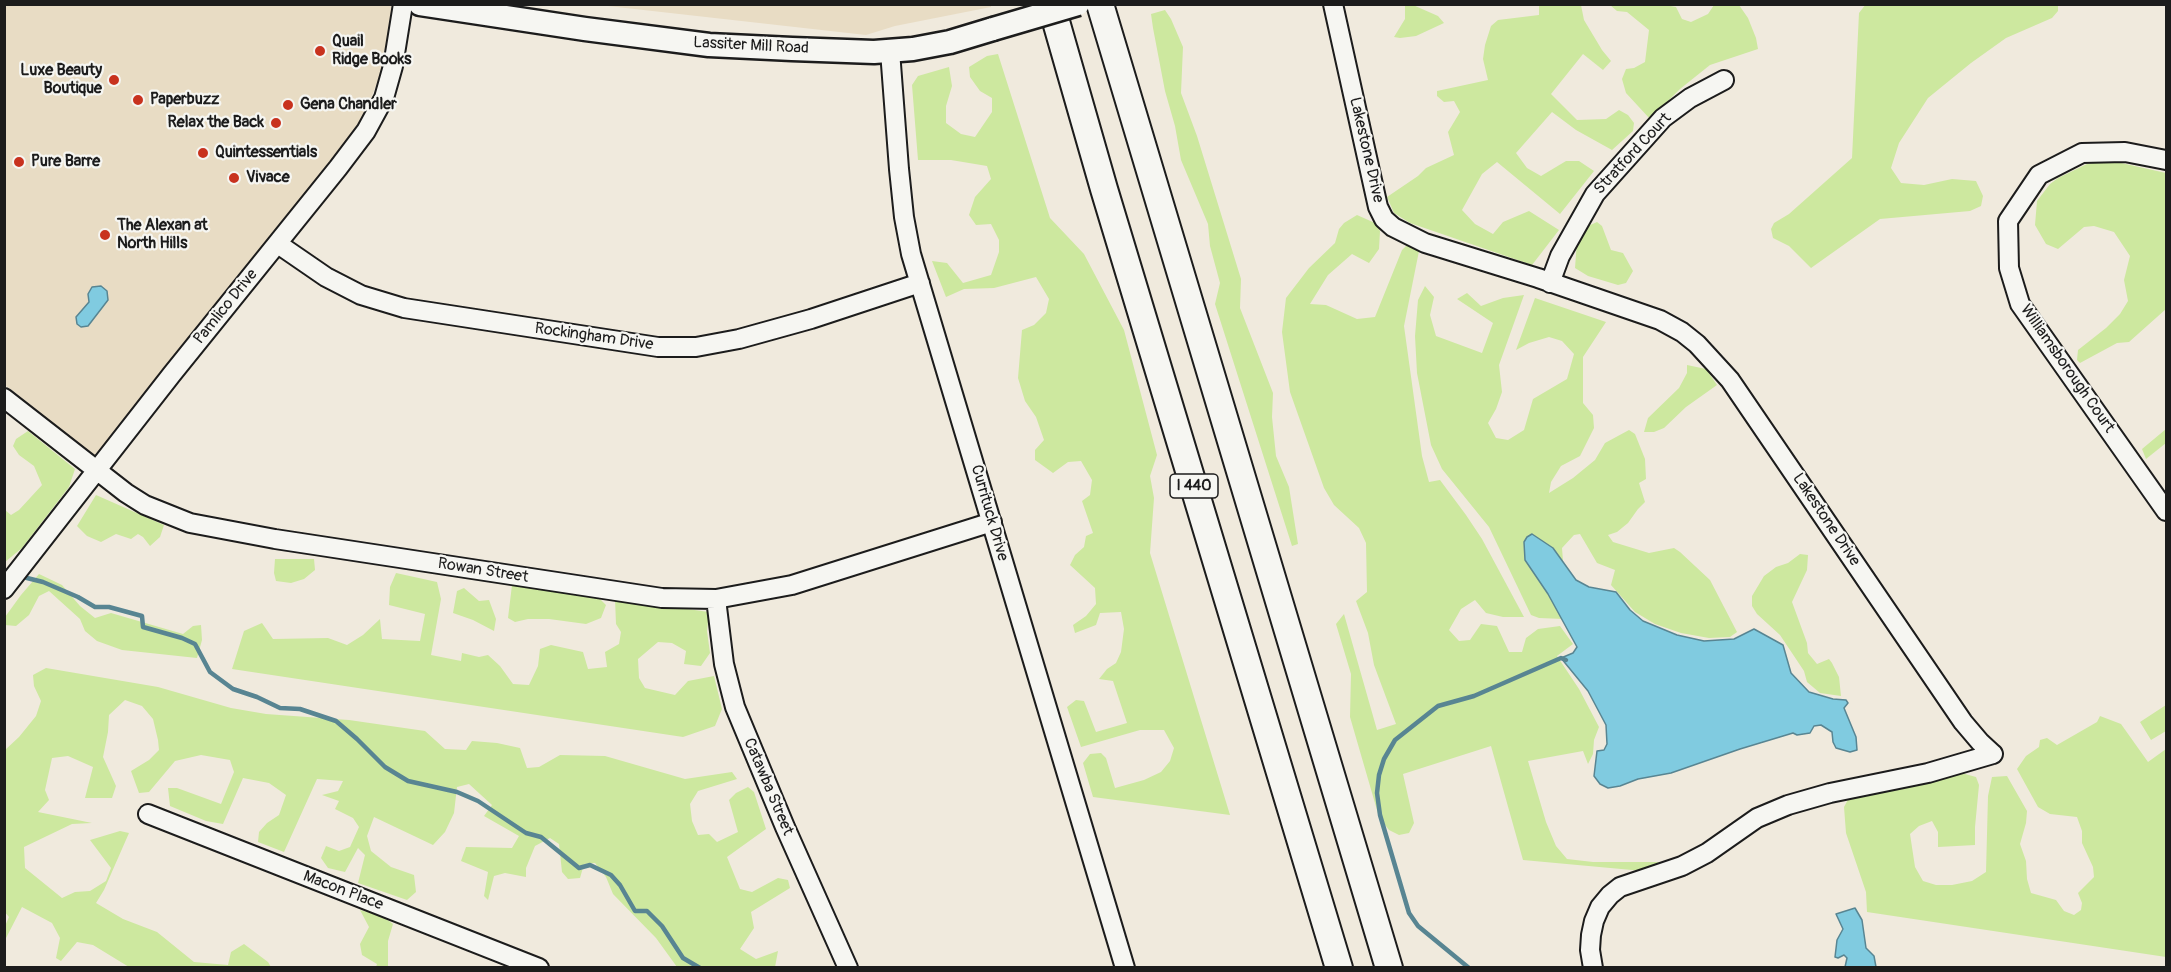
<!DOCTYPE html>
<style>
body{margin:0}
#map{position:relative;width:2171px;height:972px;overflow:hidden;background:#f0eadd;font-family:Pangolin,sans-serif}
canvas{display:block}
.frame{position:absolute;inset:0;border:6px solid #1c1c1c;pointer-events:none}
</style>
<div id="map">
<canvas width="2171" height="972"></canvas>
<div class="frame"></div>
</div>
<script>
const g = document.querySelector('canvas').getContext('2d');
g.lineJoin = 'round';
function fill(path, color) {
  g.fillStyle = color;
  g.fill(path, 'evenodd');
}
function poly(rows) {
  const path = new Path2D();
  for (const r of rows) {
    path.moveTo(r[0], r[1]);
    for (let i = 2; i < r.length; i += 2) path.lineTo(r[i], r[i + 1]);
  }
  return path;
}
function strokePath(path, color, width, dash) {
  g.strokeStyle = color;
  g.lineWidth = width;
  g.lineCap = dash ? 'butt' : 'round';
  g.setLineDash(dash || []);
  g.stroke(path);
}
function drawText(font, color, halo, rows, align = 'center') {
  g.font = font + ' Pangolin,sans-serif';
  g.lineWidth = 4.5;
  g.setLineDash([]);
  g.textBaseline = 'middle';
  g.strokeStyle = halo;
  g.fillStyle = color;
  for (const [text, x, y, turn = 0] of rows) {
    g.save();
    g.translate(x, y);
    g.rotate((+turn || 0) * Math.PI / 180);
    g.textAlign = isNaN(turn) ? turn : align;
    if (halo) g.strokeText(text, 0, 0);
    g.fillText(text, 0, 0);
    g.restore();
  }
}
fill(poly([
 [4,5,408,5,359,128,96,457,5,385],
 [991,5,991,7,895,26,866,35,599,5]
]), '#e8dcc4');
fill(poly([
 [1660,4,1676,7,1682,19,1691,22,1708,14,1714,5,1739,5,1748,18,1756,38,1758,49,1710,65,1680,89,1650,119,1626,93,1622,79,1626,69,1634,68,1645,62,1649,30,1627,12,1617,11,1610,5],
 [1866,4,2058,5,2058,11,2052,18,2006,38,1971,63,1928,98,1899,143,1891,168,1901,183,1924,185,1952,179,1976,181,1983,196,1981,206,1970,211,1880,219,1811,268,1789,246,1773,238,1771,229,1774,223,1789,214,1852,158,1859,13],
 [1405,5,1413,5,1438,16,1444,23,1416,36,1400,38,1394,37,1405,19],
 [1539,5,1581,5,1584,20,1602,50,1611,61,1603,70,1583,54,1551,94,1577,120,1606,119,1619,110,1628,115,1634,123,1633,131,1612,150,1576,130,1552,112,1516,153,1527,168,1541,176,1566,161,1579,161,1594,171,1560,214,1497,162,1482,174,1462,210,1475,224,1493,234,1503,222,1529,211,1559,230,1532,265,1410,223,1394,213,1387,197,1418,176,1426,168,1454,155,1448,132,1460,112,1454,101,1444,102,1437,96,1437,91,1488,80,1483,59,1485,45,1491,26,1498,20,1539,15],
 [1165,10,1171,19,1183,47,1181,93,1197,136,1241,279,1240,308,1273,393,1272,417,1276,456,1289,487,1298,544,1292,546,1215,304,1220,283,1210,246,1208,224,1181,160,1175,126,1165,91,1153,28,1151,14],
 [998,54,1050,218,1084,254,1124,330,1157,455,1150,476,1154,498,1150,553,1230,815,1093,797,1083,763,1090,754,1101,753,1106,758,1115,788,1144,780,1161,772,1170,761,1174,748,1164,730,1140,730,1081,747,1067,707,1076,700,1084,701,1096,732,1127,723,1113,681,1099,679,1107,669,1116,663,1121,652,1124,629,1121,612,1100,613,1096,625,1075,633,1073,625,1086,616,1096,604,1095,588,1070,565,1075,555,1084,547,1086,536,1093,533,1082,501,1090,495,1092,480,1081,461,1068,462,1053,473,1035,460,1035,450,1044,440,1036,417,1025,401,1018,378,1022,330,1034,325,1046,313,1049,299,1036,277,994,288,964,289,946,297,932,261,947,263,963,283,991,275,999,252,999,240,991,224,976,225,969,215,975,197,991,179,987,166,951,160,918,160,912,85,918,76,949,67,952,86,946,106,946,123,961,134,975,137,992,112,992,98,980,91,970,77,969,67,987,56],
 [2108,160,2166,173,2166,309,2129,342,2117,343,2080,363,2077,360,2078,350,2106,328,2120,314,2128,301,2124,280,2130,256,2114,232,2094,226,2084,227,2058,249,2046,244,2035,225,2037,201,2050,184,2058,178,2087,164],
 [1357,215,1375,223,1380,231,1379,249,1369,263,1352,254,1328,275,1310,304,1326,305,1357,319,1375,317,1402,250,1408,244,1419,251,1404,326,1422,456,1429,482,1440,480,1466,515,1482,539,1524,617,1503,617,1486,613,1475,600,1461,609,1449,630,1459,641,1470,640,1481,624,1497,626,1509,652,1522,652,1526,638,1538,629,1560,626,1573,644,1557,656,1579,689,1599,727,1594,740,1593,754,1588,764,1583,751,1528,761,1546,822,1556,846,1567,859,1593,862,1659,862,1643,871,1523,860,1491,746,1403,774,1414,823,1409,833,1399,835,1389,830,1379,817,1350,717,1351,674,1336,624,1344,614,1377,730,1396,724,1374,665,1368,633,1356,601,1367,592,1366,543,1359,528,1334,505,1324,488,1290,392,1282,332,1286,298,1309,268,1335,243,1339,229,1344,223],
 [1597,222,1602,226,1611,250,1623,253,1633,271,1626,283,1618,285,1588,276,1575,268,1577,241,1586,227],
 [1425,286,1434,297,1430,315,1436,336,1482,353,1493,323,1457,299,1467,293,1481,306,1503,298,1524,295,1499,365,1502,392,1496,409,1488,423,1496,438,1508,440,1524,430,1533,399,1567,379,1574,354,1562,341,1549,337,1529,343,1516,350,1535,298,1606,322,1583,357,1583,403,1593,415,1594,428,1580,456,1561,466,1551,482,1549,493,1573,478,1595,460,1605,443,1629,430,1635,434,1645,459,1646,479,1639,483,1645,502,1638,509,1628,523,1617,532,1608,535,1613,542,1649,553,1674,548,1680,552,1710,580,1737,632,1730,637,1709,638,1681,633,1655,624,1635,612,1611,585,1615,570,1597,563,1580,534,1574,535,1562,548,1564,574,1564,619,1539,618,1531,615,1489,527,1442,469,1431,445,1417,373,1415,336,1418,300],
 [1687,365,1706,369,1717,385,1686,407,1664,428,1654,432,1644,432,1648,418,1679,388,1687,373],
 [2166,429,2166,443,2146,459,2142,449],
 [28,431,75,469,69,487,22,548,5,562,5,510,11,515,19,510,42,485,34,466,19,455,13,446,16,439],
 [96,495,164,525,160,537,150,546,143,537,138,534,131,539,116,534,101,542,87,536,77,526],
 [1800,554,1808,555,1807,570,1792,602,1807,643,1808,653,1817,664,1829,659,1832,663,1839,677,1841,696,1820,693,1807,682,1804,671,1780,635,1757,614,1752,606,1752,596,1764,576,1776,567,1788,563],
 [275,559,314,559,315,570,304,579,291,583,276,581,274,573],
 [396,573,437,582,441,599,431,655,461,661,462,653,479,657,488,655,500,666,513,684,529,685,538,666,540,649,551,645,583,652,588,669,607,667,605,652,619,644,621,632,616,624,615,599,709,612,707,631,710,653,701,666,684,664,686,651,672,643,658,642,638,659,639,678,645,688,675,695,688,681,714,676,722,709,715,726,683,737,232,669,244,631,262,623,273,639,328,638,347,645,363,635,380,619,382,639,420,641,425,614,389,605,390,587],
 [39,574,62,585,80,606,95,618,111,613,183,634,193,626,201,625,202,640,197,658,122,650,97,641,85,631,80,619,49,591,39,596,29,615,16,626,5,625,5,617,21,595],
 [512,585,597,596,606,605,601,618,586,624,549,619,528,619,515,622,508,618],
 [464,588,479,601,489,600,496,619,494,631,473,620,453,613,457,591],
 [46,668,158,687,231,708,266,714,349,720,425,731,445,749,466,750,472,741,497,743,520,748,527,768,539,767,560,755,605,756,685,779,732,772,737,779,698,791,690,804,692,821,698,835,709,834,717,842,738,832,729,800,736,793,748,787,754,792,766,829,727,857,740,889,752,892,778,878,788,880,790,888,751,912,754,928,740,949,756,959,778,951,775,967,677,967,656,938,613,894,606,877,595,863,584,864,580,878,568,879,562,872,559,844,550,838,535,846,526,868,526,877,505,873,494,876,488,900,484,896,488,872,461,861,466,847,512,848,519,836,484,816,492,805,469,784,457,787,454,813,445,832,433,845,374,817,367,836,371,851,391,867,414,875,416,892,407,900,358,883,365,855,358,848,345,872,328,868,321,858,326,846,339,851,350,847,359,827,353,818,335,809,339,801,322,795,338,791,343,781,317,779,284,852,258,842,259,832,267,823,279,815,286,795,269,783,243,778,223,824,206,821,170,806,168,788,177,788,221,804,234,772,230,760,201,755,175,761,149,792,139,793,131,771,149,760,159,750,158,740,153,719,142,706,125,700,109,715,108,732,103,757,116,786,112,798,85,798,93,767,68,756,52,758,45,790,49,800,38,812,92,823,72,824,24,847,25,868,62,898,75,892,90,891,106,881,111,868,90,840,120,831,129,833,104,890,96,903,123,919,157,932,194,962,228,965,231,952,244,944,268,962,271,967,129,967,93,945,77,942,61,961,56,958,60,938,52,923,22,907,5,940,5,926,9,917,4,911,6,891,4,890,5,750,19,737,36,716,41,701,34,686,33,675],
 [2166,705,2166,731,2151,740,2140,722],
 [2100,716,2121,724,2148,762,2166,749,2166,957,1867,912,1866,892,1846,833,1844,807,1851,794,1954,771,1976,777,1979,785,1975,827,1975,845,1938,847,1938,832,1932,821,1919,826,1910,834,1915,867,1923,881,1936,885,1952,885,1972,881,1986,872,1988,796,1992,777,2007,776,2027,811,2026,823,2020,844,2026,861,2027,879,2031,893,2056,900,2064,911,2074,915,2081,910,2082,903,2078,893,2094,877,2093,867,2082,843,2082,831,2077,817,2050,814,2038,807,2017,769,2026,756,2039,747,2040,740,2047,738,2057,745,2097,722],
 [360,910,382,916,393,924,388,941,388,967,376,967,377,964,362,955,360,944,369,927]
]), '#cde89f');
const water = poly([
 [101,286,107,291,108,300,88,326,81,327,77,324,76,317,89,302,88,294,92,287,101,286],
 [1532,534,1553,548,1576,580,1589,587,1616,592,1630,610,1643,621,1677,635,1704,641,1734,639,1754,629,1783,645,1791,673,1809,692,1833,699,1846,700,1848,703,1844,708,1856,737,1857,750,1850,752,1836,748,1833,742,1832,732,1821,725,1814,726,1810,733,1797,735,1793,733,1740,749,1671,773,1638,779,1620,786,1608,788,1600,784,1594,776,1597,751,1604,750,1607,744,1606,725,1588,691,1561,658,1573,653,1577,647,1548,594,1525,560,1524,542,1527,537,1532,534],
 [1855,908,1862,920,1866,948,1874,956,1876,967,1845,967,1847,958,1844,955,1838,958,1835,957,1837,940,1843,929,1836,914,1855,908]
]);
fill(water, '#80cbe0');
strokePath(water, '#588592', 1.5);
strokePath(poly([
 [23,577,43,582,78,597,95,607,109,607,142,616,143,627,182,638,195,644,210,672,233,689,257,697,280,708,300,709,336,721,357,739,385,767,408,781,457,792,478,801,526,833,541,837,579,868,590,865,611,875,620,885,635,911,647,911,662,926,683,958,700,968],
 [1469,968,1418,926,1409,913,1380,815,1377,793,1379,775,1384,759,1395,740,1438,706,1474,696,1561,658,1566,660]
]), '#588592', 4.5);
const minor = poly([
 [1333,4,1378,207,1384,219,1393,227,1425,243,1538,278,1660,320,1682,332,1697,344,1730,380,1963,722,1980,742,1993,754],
 [890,51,899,169,904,217,911,254,1125,968],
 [2166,160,2125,152,2082,153,2039,175,2008,221,2009,268,2020,304,2166,511],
 [278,244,326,277,361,295,404,308,658,347,696,347,739,339,811,319,920,283],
 [1550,283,1560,256,1595,194,1663,118,1690,98,1724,80],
 [4,398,126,493,145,505,190,523,275,539,662,598,716,599,792,585,992,522],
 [4,589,172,374,338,168,366,131,384,98,393,66,403,4],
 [716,599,724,664,735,707,785,827,848,968],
 [148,814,539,968],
 [1593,968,1590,950,1591,935,1594,921,1600,907,1610,895,1620,887,1682,866,1707,853,1757,818,1788,805,1830,793,1928,773,1993,754]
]);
const major = poly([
 [420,4,585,29,709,45,792,49,874,52,913,49,950,42,993,29]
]);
const highway = poly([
 [1051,4,1104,189,1339,968],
 [1100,4,1389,968]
]);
strokePath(minor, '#1c1c1c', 22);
strokePath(major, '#1c1c1c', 27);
strokePath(highway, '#1c1c1c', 30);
strokePath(minor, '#f6f6f2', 18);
strokePath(major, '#f6f6f2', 22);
strokePath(highway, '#f6f6f2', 26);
const majorBridge = poly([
 [993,29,1078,4]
]);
strokePath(majorBridge, '#1c1c1c', 27, []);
strokePath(majorBridge, '#f6f6f2', 22);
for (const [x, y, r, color] of [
 [320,51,6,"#c8321e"],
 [114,80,6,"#c8321e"],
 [138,100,6,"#c8321e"],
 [288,105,6,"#c8321e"],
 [276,123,6,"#c8321e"],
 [203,153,6,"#c8321e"],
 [19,162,6,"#c8321e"],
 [234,178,6,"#c8321e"],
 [105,235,6,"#c8321e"]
]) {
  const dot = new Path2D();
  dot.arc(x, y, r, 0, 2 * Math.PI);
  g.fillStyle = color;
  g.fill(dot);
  strokePath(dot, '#f6f6f2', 2);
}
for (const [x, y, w] of [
 [1194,486,48]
]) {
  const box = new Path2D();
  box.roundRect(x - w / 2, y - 12, w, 24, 4.5);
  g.fillStyle = '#f6f6f2';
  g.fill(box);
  strokePath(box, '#1c1c1c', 1.5);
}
drawText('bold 15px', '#1c1c1c', null, [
 ["I 440",1194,486]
]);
drawText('bold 16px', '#1c1c1c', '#f6f6f2', [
 ["Quail",332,42],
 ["Ridge Books",332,60],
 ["Luxe Beauty",102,71,"right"],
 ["Boutique",102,89,"right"],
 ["Paperbuzz",150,100],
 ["Gena Chandler",300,105],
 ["Relax the Back",264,123,"right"],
 ["Quintessentials",215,153],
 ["Pure Barre",31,162],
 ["Vivace",246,178],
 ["The Alexan at",117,226],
 ["North Hills",117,244]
], 'left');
drawText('16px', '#1c1c1c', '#f6f6f2', [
 ["Lassiter Mill Road",751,46,3],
 ["Lakestone Drive",1366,150,77],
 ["Stratford Court",1633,154,-47],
 ["Pamlico Drive",226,307,-51],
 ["Rockingham Drive",594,337,8],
 ["Williamsborough Court",2067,369,55],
 ["Currituck Drive",989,513,74],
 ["Lakestone Drive",1826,520,56],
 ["Rowan Street",483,571,9],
 ["Catawba Street",768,787,67],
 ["Macon Place",343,891,21]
]);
</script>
